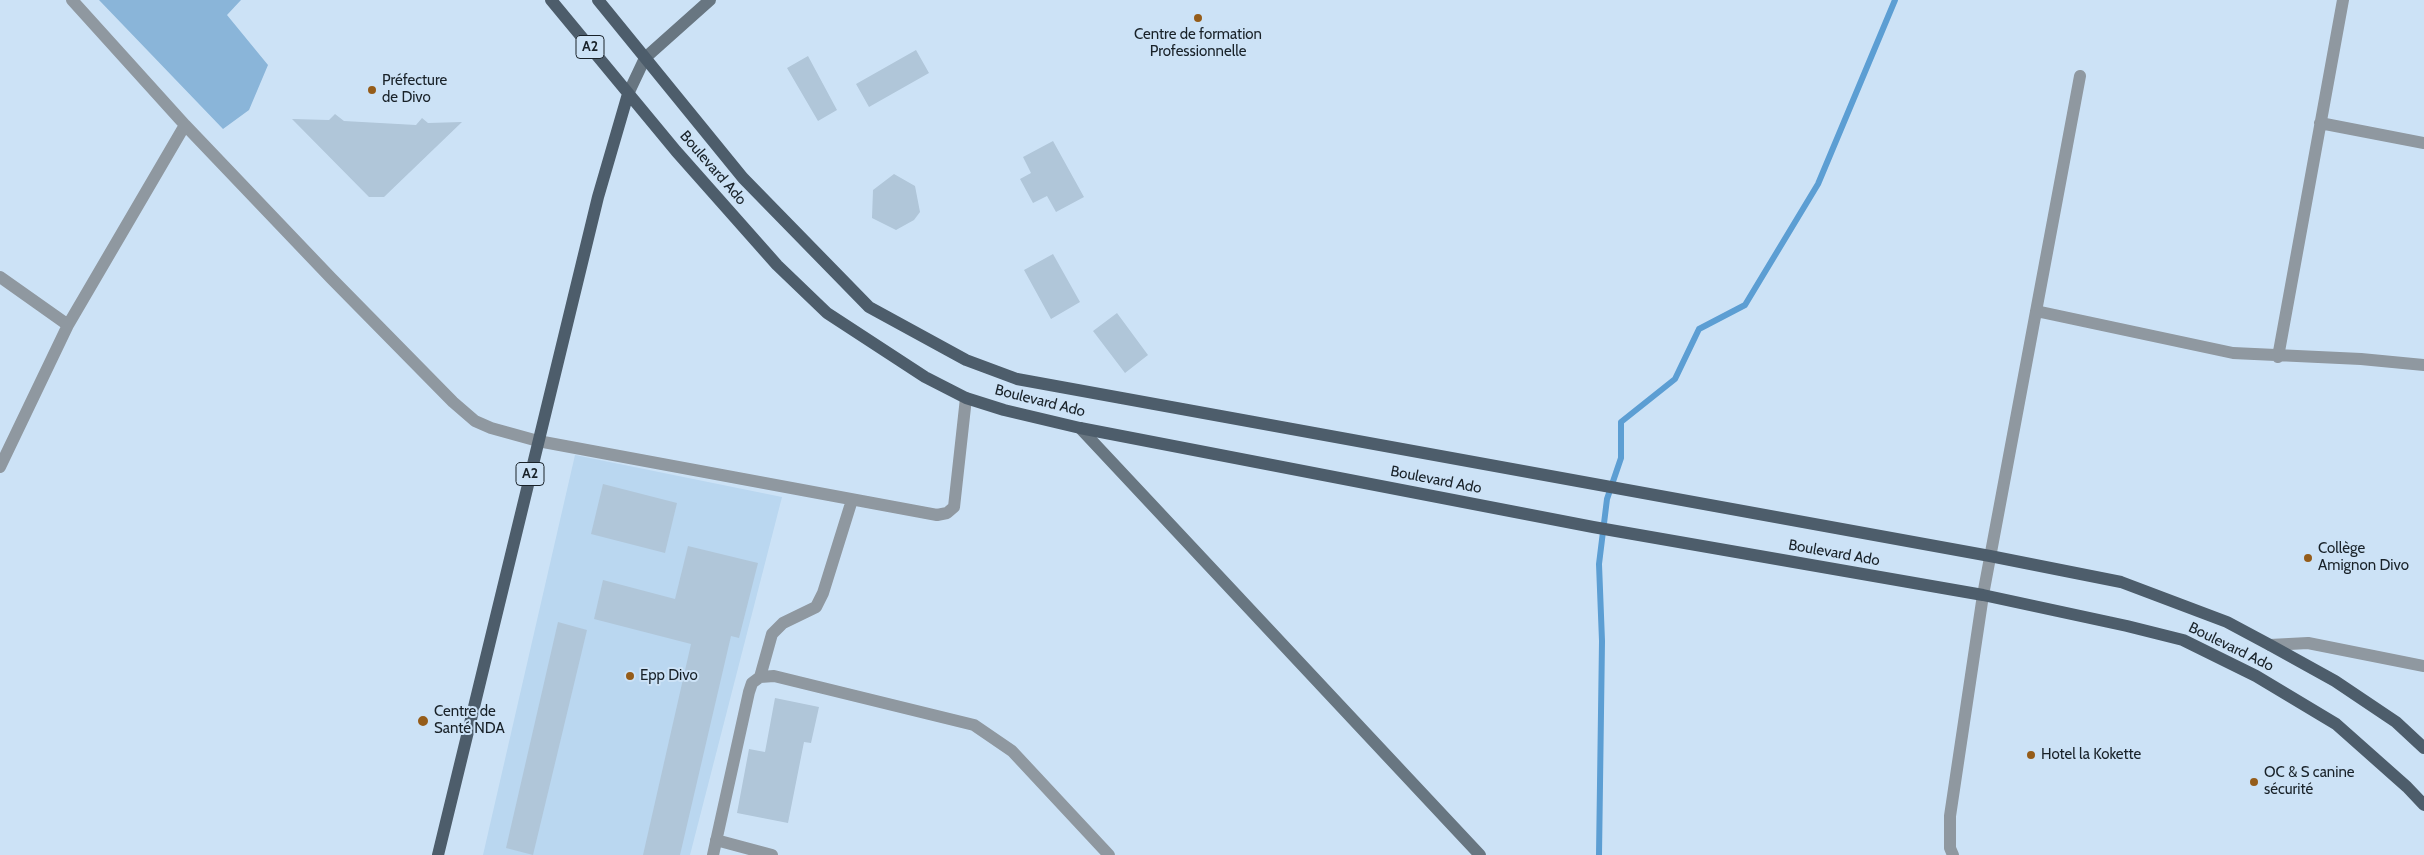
<!DOCTYPE html>
<meta charset="utf-8">
<style>
body{margin:0}
canvas{display:block;background:#cce2f6}
</style>
<canvas width="2424" height="855"></canvas>
<script>
const g = document.querySelector('canvas').getContext('2d');
g.lineJoin = 'round';
function fill(path, color) {
  g.fillStyle = color;
  g.fill(path, 'evenodd');
}
function poly(rows) {
  const path = new Path2D();
  for (const r of rows) {
    path.moveTo(r[0], r[1]);
    for (let i = 2; i < r.length; i += 2) path.lineTo(r[i], r[i + 1]);
  }
  return path;
}
function strokePath(path, color, width, dash) {
  g.strokeStyle = color;
  g.lineWidth = width;
  g.lineCap = dash ? 'butt' : 'round';
  g.setLineDash(dash || []);
  g.stroke(path);
}
function drawText(font, color, halo, rows, align = 'center') {
  g.font = font + ' Cabin,sans-serif';
  g.lineWidth = 4;
  g.setLineDash([]);
  g.textBaseline = 'middle';
  g.strokeStyle = halo;
  g.fillStyle = color;
  for (const [text, x, y, turn = 0] of rows) {
    g.save();
    g.translate(x, y);
    g.rotate((+turn || 0) * Math.PI / 180);
    g.textAlign = isNaN(turn) ? turn : align;
    if (halo) g.strokeText(text, 0, 0);
    g.fillText(text, 0, 0);
    g.restore();
  }
}
fill(poly([
 [575,455,782,497,690,855,483,855]
]), '#bad7f0');
fill(poly([
 [99,0,241,0,227,15,268,65,249,110,223,129]
]), '#8ab5d9');
strokePath(poly([
 [1599,855,1602,641,1599,564,1607,499,1621,458,1621,422,1675,379,1699,329,1745,305,1818,184,1895,0]
]), '#5c9ed3', 6);
fill(poly([
 [916,50,929,73,869,107,856,84],
 [808,56,837,110,818,121,787,68],
 [335,114,344,121,416,125,422,118,428,123,462,122,384,197,369,197,292,119,329,120],
 [1053,141,1084,197,1056,212,1047,196,1033,203,1020,179,1031,173,1023,157],
 [894,174,915,186,920,212,914,220,896,230,872,218,873,190],
 [1053,254,1080,302,1051,319,1024,270],
 [1117,313,1148,355,1125,373,1093,331],
 [603,484,677,503,665,553,591,534],
 [688,546,758,563,739,638,731,636,680,855,643,855,691,644,594,619,603,580,675,599],
 [558,622,587,630,533,855,506,848],
 [775,698,819,707,811,743,804,742,788,823,737,813,749,749,765,752]
]), '#b0c6d9');
strokePath(poly([
 [72,0,185,125,331,278,453,402,475,421,491,428,538,441,937,515,947,513,954,507,966,398],
 [2320,123,2424,143],
 [0,277,68,325],
 [2036,311,2233,353,2361,359,2424,365],
 [2278,357,2343,0],
 [0,467,68,325,185,125],
 [2270,645,2308,643,2424,666],
 [760,677,772,634,783,623,816,607,823,593,852,500],
 [716,840,772,855],
 [713,855,749,692,752,683,760,677,774,676,974,725,1012,751,1109,855],
 [1953,855,1950,848,1950,816,1983,595,2080,76]
]), '#8f98a0', 12);
strokePath(poly([
 [628,94,645,58,710,0],
 [1080,428,1480,855]
]), '#687681', 12);
strokePath(poly([
 [551,0,676,151,777,265,827,313,925,377,966,398,1004,410,1080,428,1593,527,1983,595,2127,626,2183,640,2256,676,2336,724,2407,787,2424,805],
 [598,0,743,178,869,307,966,360,1017,379,1990,556,2121,582,2227,622,2270,645,2335,681,2396,722,2424,748],
 [438,855,598,197,628,94]
]), '#4d5d6b', 12);
for (const [x, y, r, color] of [
 [1198,18,5,"#955c19"],
 [372,90,5,"#955c19"],
 [2308,558,5,"#955c19"],
 [630,676,5,"#955c19"],
 [423,721,6,"#955c19"],
 [2031,755,5,"#955c19"],
 [2254,782,5,"#955c19"]
]) {
  const dot = new Path2D();
  dot.arc(x, y, r, 0, 2 * Math.PI);
  g.fillStyle = color;
  g.fill(dot);
  strokePath(dot, '#cce2f6', 2);
}
for (const [x, y, w] of [
 [590,47,28],
 [530,474,28]
]) {
  const box = new Path2D();
  box.roundRect(x - w / 2, y - 11.5, w, 23, 4);
  g.fillStyle = '#cce2f6';
  g.fill(box);
  strokePath(box, '#192229', 1);
}
drawText('bold 14px', '#192229', null, [
 ["A2",590,47],
 ["A2",530,474]
]);
drawText('15px', '#192229', '#cce2f6', [
 ["Centre de formation",1198,35,"center"],
 ["Professionnelle",1198,52,"center"],
 ["Préfecture",382,81],
 ["de Divo",382,98],
 ["Collège",2318,549],
 ["Amignon Divo",2318,566],
 ["Epp Divo",640,676],
 ["Centre de",434,712],
 ["Santé NDA",434,729],
 ["Hotel la Kokette",2041,755],
 ["OC & S canine",2264,773],
 ["sécurité",2264,790]
], 'left');
drawText('15px', '#192229', '#cce2f6', [
 ["Boulevard Ado",713,168,49],
 ["Boulevard Ado",1040,401,14],
 ["Boulevard Ado",1436,480,11],
 ["Boulevard Ado",1834,553,10],
 ["Boulevard Ado",2231,647,26]
]);
</script>
